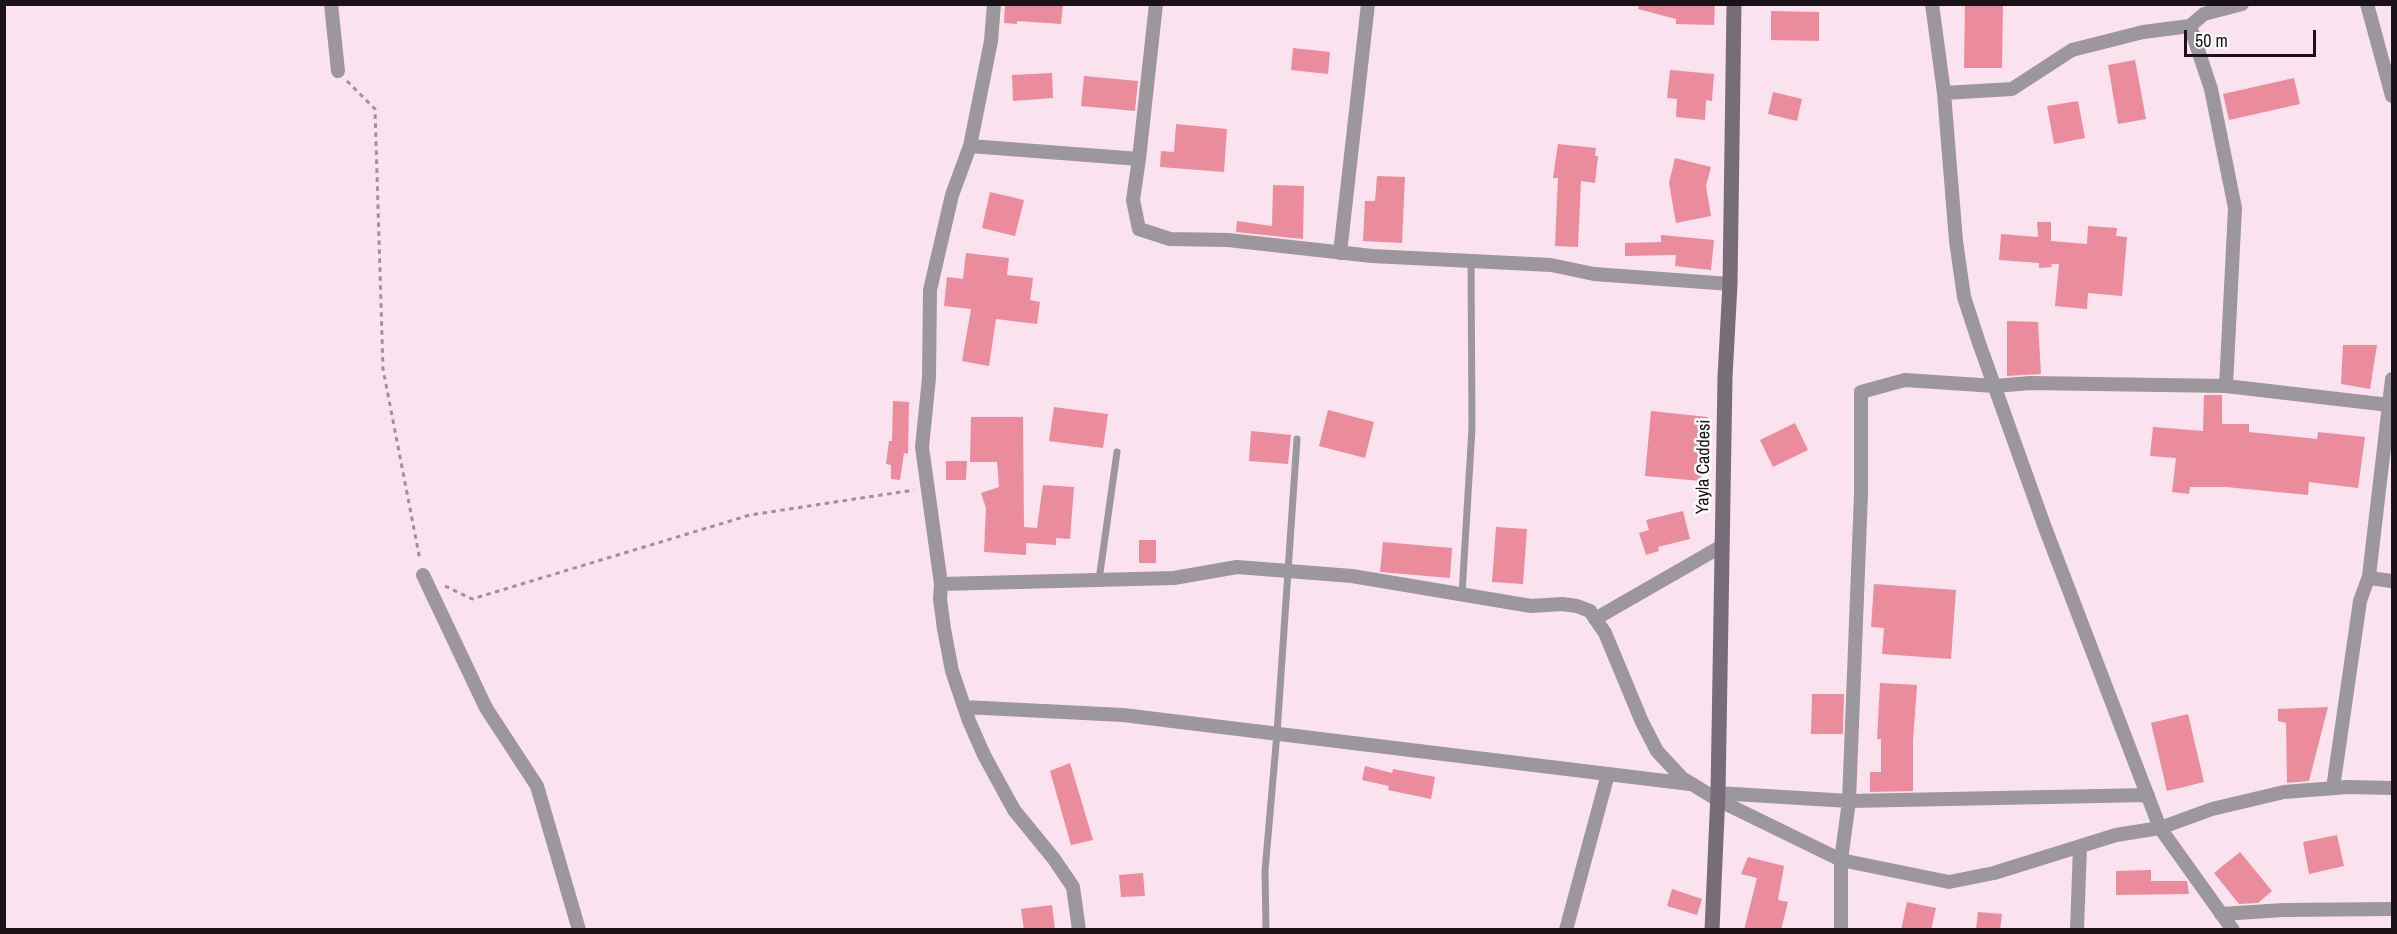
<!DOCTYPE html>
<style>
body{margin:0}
#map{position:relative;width:2397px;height:934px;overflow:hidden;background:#fae3ef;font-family:"Archivo Narrow",sans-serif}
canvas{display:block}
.frame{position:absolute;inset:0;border:6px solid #1a1216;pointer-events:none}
.scale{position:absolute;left:2184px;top:30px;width:132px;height:27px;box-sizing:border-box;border:3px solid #1a1216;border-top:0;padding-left:8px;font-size:18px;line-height:21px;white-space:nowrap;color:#1a1216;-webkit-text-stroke:4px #fff;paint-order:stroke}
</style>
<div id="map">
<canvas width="2397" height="934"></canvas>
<div class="frame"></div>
<div class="scale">50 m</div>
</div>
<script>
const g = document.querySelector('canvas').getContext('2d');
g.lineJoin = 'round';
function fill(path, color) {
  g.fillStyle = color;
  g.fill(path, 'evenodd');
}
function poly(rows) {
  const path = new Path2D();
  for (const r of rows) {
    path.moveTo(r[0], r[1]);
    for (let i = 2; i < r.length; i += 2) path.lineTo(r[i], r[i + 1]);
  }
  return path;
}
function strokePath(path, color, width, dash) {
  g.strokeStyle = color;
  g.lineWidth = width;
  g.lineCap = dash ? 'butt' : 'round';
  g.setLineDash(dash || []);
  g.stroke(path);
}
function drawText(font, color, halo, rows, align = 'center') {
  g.font = font + ' "Archivo Narrow",sans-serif';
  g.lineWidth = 5;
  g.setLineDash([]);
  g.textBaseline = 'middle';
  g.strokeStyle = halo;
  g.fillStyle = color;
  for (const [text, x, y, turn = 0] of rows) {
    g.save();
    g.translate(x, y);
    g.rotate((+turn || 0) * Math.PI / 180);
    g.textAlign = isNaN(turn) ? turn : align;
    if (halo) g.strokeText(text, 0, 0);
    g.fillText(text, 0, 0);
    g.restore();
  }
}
fill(poly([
 [1005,4,1063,4,1061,24,1017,21,1017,24,1004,23],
 [1639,4,1715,4,1714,25,1676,24,1676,19,1638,9],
 [1965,4,2003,4,2002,68,1964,68],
 [1771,11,1819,12,1819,41,1771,40],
 [1293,48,1330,52,1328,74,1291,70],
 [2135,60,2146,119,2118,124,2108,65],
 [1670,70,1714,74,1712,101,1706,100,1705,120,1676,117,1677,99,1667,98],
 [1052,73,1053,98,1013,101,1012,75],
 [1084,76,1138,81,1135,111,1081,106],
 [2294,78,2300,104,2229,120,2223,94],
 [1773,92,1802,99,1797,121,1768,114],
 [2078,101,2085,138,2054,144,2047,106],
 [1176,124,1227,129,1224,172,1160,167,1161,151,1174,152],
 [1558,144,1596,148,1595,156,1598,156,1595,183,1581,181,1578,247,1555,246,1558,178,1553,178],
 [1675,158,1711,167,1706,186,1711,216,1676,223,1669,183],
 [1377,176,1405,177,1402,243,1363,241,1365,201,1375,201],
 [1273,185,1304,186,1303,239,1236,232,1237,221,1272,226],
 [990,192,1024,200,1015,236,982,228],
 [2037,222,2051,222,2051,241,2087,244,2088,226,2117,228,2116,236,2127,237,2122,296,2088,293,2087,309,2055,306,2059,264,2051,264,2052,267,2039,268,2039,263,1999,260,2001,234,2038,237],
 [1661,235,1714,240,1711,270,1675,266,1676,255,1625,256,1625,243,1661,242],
 [966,253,1009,258,1007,275,1033,278,1030,300,1040,302,1037,324,996,319,989,366,962,361,971,309,944,306,947,277,963,279],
 [2007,321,2038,322,2041,374,2007,376],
 [2343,345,2377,345,2370,389,2341,384],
 [2204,395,2222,395,2222,424,2249,424,2249,432,2317,439,2318,432,2365,437,2358,488,2309,482,2308,495,2226,487,2190,487,2189,494,2172,492,2176,458,2150,456,2153,427,2203,431],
 [893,401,909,402,908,454,904,453,900,480,891,479,891,465,886,464,889,441,892,441],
 [1054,407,1108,414,1103,448,1049,441],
 [1328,410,1374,422,1365,458,1319,446],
 [1651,411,1708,417,1701,481,1645,476],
 [971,417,1023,417,1024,527,1037,528,1043,485,1074,487,1070,539,1056,538,1056,545,1026,543,1026,555,984,552,986,508,981,493,999,487,997,462,970,462],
 [1795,423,1808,450,1773,467,1760,440],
 [1251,431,1291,435,1288,464,1249,461],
 [946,461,967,461,966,480,946,480],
 [1683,511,1690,539,1658,547,1659,551,1646,555,1639,533,1649,530,1646,520],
 [1496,527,1527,529,1523,584,1492,582],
 [1139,540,1156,540,1156,563,1139,563],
 [1383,542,1452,548,1450,578,1380,572],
 [1874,584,1956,590,1951,659,1882,654,1884,628,1871,627],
 [1880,683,1917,685,1913,741,1913,791,1870,792,1870,772,1881,772,1881,739,1877,739],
 [1812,694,1844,694,1843,734,1811,734],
 [2328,707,2309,781,2287,783,2286,723,2278,721,2278,709],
 [2188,714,2204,782,2167,791,2151,723],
 [1070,763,1093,840,1071,845,1050,771],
 [1365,766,1392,773,1393,769,1435,777,1431,799,1388,790,1389,786,1362,780],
 [2337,835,2344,866,2309,874,2303,842],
 [2240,852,2272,891,2258,903,2239,904,2214,873],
 [1748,857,1784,866,1778,900,1788,902,1781,930,1744,930,1757,878,1741,874],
 [2151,870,2151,881,2187,881,2189,894,2116,895,2116,871],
 [1143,873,1145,896,1121,897,1119,875],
 [1672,889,1702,899,1697,915,1667,906],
 [1907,902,1936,908,1931,930,1901,930],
 [1052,905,1055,930,1024,930,1021,909],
 [1978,912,2002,914,2000,930,1976,930]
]), '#eb8c9d');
strokePath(poly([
 [347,81,375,109,383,369,420,560],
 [445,586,472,599,750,515,914,490]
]), '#a19098', 3, [4.5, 4.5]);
strokePath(poly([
 [1099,580,1117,452],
 [1462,594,1472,428,1471,261],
 [1266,930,1265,871,1277,733,1297,439]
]), '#9c969d', 7);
strokePath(poly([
 [331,4,338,71],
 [994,4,991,41,970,146,952,195,930,290,929,378,922,447,941,584,940,599,944,629,952,671,969,721,984,755,1014,810,1054,859,1073,887,1079,930],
 [1932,4,1944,93,1956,241,1964,297,1979,343,2044,525,2160,828,2233,930],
 [2367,4,2392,96],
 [2190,26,2204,14,2242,4],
 [1944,93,2012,89,2072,50,2143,32,2190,26,2211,89,2235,208,2226,386],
 [970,146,1139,159,1156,4],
 [1139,159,1133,200,1139,229,1170,239,1228,240,1372,256,1551,265,1594,274,1730,284],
 [1340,253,1368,4],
 [423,575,486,708,537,786,579,930],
 [2369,578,2392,581],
 [941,584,1174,578,1237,567,1352,576,1531,606,1562,604,1577,606,1590,611,1605,633,1642,722,1657,751,1682,778,1718,800,1841,860,1949,882,1994,873,2116,835,2160,828,2212,809,2284,792,2348,787,2392,788],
 [1595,619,1722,546],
 [964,707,1123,715,1690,784],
 [2333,788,2360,601,2369,576,2392,379],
 [1718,793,1849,801,2148,795],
 [2221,914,2284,910,2392,909],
 [1566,930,1608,774],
 [1841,930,1841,860,1849,801,1861,494,1861,392,1905,380,1995,386,2030,383,2226,386,2389,405],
 [2077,930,2080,846]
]), '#9c969d', 14);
strokePath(poly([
 [1712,930,1718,793,1725,377,1730,284,1734,4]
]), '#776d78', 15);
drawText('18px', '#1a1216', '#fff', [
 ["Yayla Caddesi",1704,467,-89]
]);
</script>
